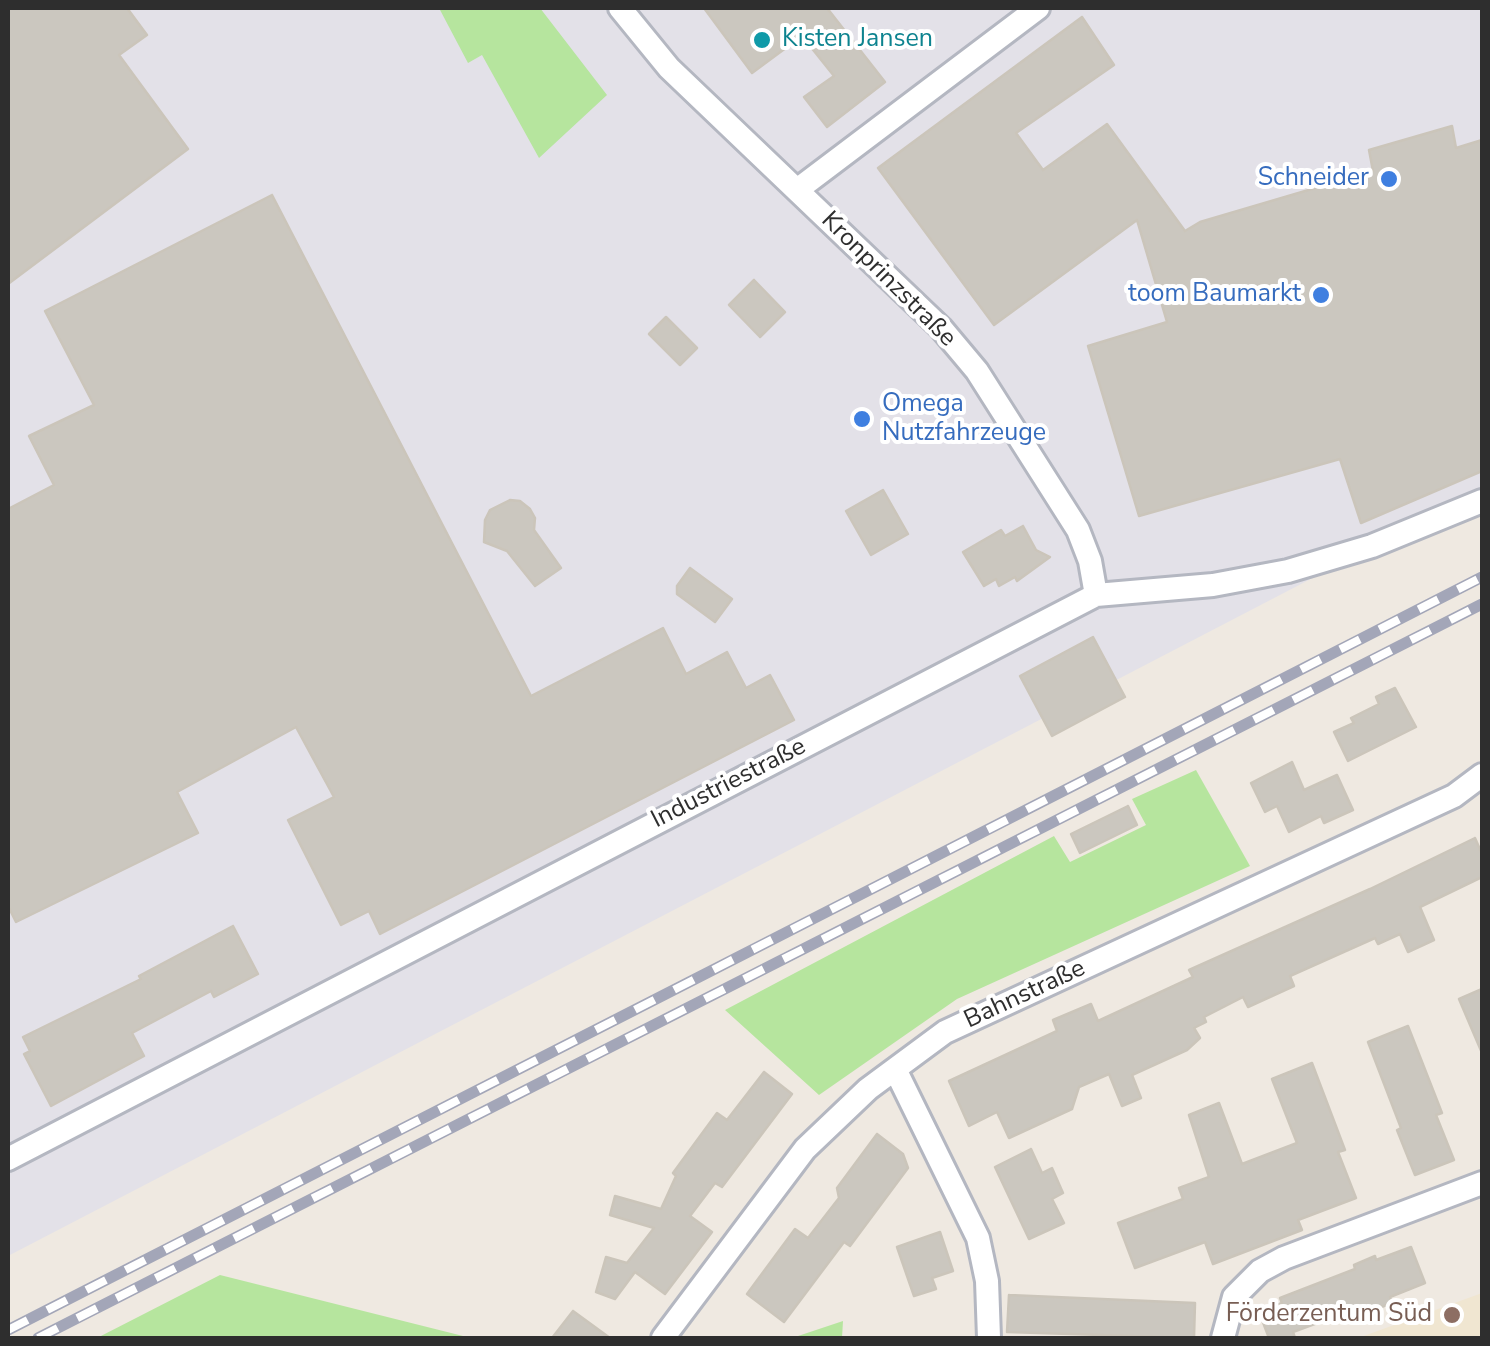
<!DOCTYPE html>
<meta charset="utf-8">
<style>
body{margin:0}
#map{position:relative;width:1490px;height:1346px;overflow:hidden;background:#efe9e1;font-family:"Nunito Sans",sans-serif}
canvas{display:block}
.frame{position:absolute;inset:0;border:10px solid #2e2e2e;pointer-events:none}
</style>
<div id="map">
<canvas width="1490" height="1346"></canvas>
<div class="frame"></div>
</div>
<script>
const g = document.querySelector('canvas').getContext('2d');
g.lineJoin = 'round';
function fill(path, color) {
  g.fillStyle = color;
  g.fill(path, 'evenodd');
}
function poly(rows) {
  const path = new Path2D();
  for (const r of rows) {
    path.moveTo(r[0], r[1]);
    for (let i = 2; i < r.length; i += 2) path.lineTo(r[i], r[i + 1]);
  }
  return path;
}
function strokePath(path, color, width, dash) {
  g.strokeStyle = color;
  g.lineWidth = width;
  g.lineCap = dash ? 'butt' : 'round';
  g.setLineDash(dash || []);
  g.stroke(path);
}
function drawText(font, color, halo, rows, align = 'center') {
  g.font = font + ' "Nunito Sans",sans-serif';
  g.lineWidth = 8;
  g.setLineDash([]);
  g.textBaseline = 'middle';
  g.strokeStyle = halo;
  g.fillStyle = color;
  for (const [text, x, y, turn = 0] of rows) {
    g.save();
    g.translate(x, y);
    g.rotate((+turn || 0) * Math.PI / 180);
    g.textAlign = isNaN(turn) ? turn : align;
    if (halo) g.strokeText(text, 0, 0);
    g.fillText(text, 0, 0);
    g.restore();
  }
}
fill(poly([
 [8,8,1482,8,1482,490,8,1256]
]), '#e3e1e8');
fill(poly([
 [1482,1293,1482,1338,1360,1338,1361,1337]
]), '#f0e6d1');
fill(poly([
 [439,8,540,8,607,95,539,158,482,55,468,63],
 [1196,770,1250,866,957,999,819,1095,725,1010,1054,836,1070,862,1146,825,1132,799],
 [220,1275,471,1338,97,1338],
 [843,1321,842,1338,792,1338]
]), '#b6e59e');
const building = poly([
 [8,8,127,8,147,35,119,55,188,149,8,284,8,8],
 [704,8,827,8,885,82,827,127,804,97,834,76,802,36,752,73,704,8],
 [1082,17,1114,65,1016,133,1043,170,1107,124,1185,231,1200,222,1373,171,1369,150,1452,126,1456,148,1482,140,1482,471,1361,523,1340,459,1139,516,1088,346,1167,322,1137,220,994,325,878,168,1082,17],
 [272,195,531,696,663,628,686,674,727,652,746,688,770,675,794,720,380,934,369,911,341,925,288,820,334,797,296,727,177,792,198,833,16,922,8,906,8,509,54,485,29,436,94,405,45,311,272,195],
 [754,280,785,312,760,337,729,305,754,280],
 [666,317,697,348,680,365,649,334,666,317],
 [883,490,908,534,871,555,846,511,883,490],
 [510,500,520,501,530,509,535,518,534,530,561,568,535,586,507,551,484,542,485,520,490,510,510,500],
 [1023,526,1036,550,1050,557,1017,581,1015,577,999,586,996,579,984,586,963,552,1001,530,1005,536,1023,526],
 [690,568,732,599,715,622,677,594,677,586,690,568],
 [1093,637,1125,697,1052,736,1020,676,1093,637],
 [1395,688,1416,727,1348,761,1334,732,1354,723,1351,718,1379,704,1376,697,1395,688],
 [1292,762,1304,790,1337,775,1353,810,1324,823,1321,816,1289,832,1277,806,1265,812,1251,783,1292,762],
 [1128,806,1137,825,1080,853,1071,834,1128,806],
 [1475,838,1482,854,1482,877,1420,907,1434,940,1408,952,1400,934,1378,944,1375,938,1290,976,1294,986,1248,1007,1243,997,1204,1017,1206,1022,1194,1028,1200,1038,1187,1050,1132,1075,1141,1098,1122,1106,1109,1074,1079,1087,1072,1109,1009,1138,997,1112,969,1126,949,1081,1057,1031,1053,1020,1091,1004,1098,1021,1193,977,1189,970,1370,889,1475,838],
 [233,926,258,974,214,997,211,991,132,1033,144,1056,51,1106,24,1054,30,1051,23,1037,141,979,139,976,233,926],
 [1482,989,1482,1053,1459,999,1482,989],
 [1408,1026,1442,1113,1436,1115,1454,1160,1415,1175,1397,1130,1401,1128,1368,1042,1408,1026],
 [1312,1063,1345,1150,1338,1152,1356,1198,1298,1220,1302,1230,1213,1264,1205,1242,1135,1268,1118,1223,1183,1199,1179,1188,1209,1177,1189,1115,1219,1103,1242,1164,1297,1143,1272,1079,1312,1063],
 [764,1072,792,1094,722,1187,715,1183,690,1216,712,1232,665,1294,635,1272,615,1299,596,1292,606,1257,627,1263,654,1228,610,1215,615,1196,661,1209,676,1176,673,1173,717,1113,727,1120,764,1072],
 [877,1134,903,1154,908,1168,850,1246,844,1242,784,1322,747,1294,795,1229,808,1238,839,1198,837,1188,877,1134],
 [1031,1149,1042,1173,1052,1168,1063,1193,1052,1199,1064,1223,1029,1239,995,1167,1031,1149],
 [940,1232,953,1271,932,1278,936,1289,914,1296,897,1247,940,1232],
 [1411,1247,1425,1283,1390,1297,1392,1303,1342,1322,1339,1315,1293,1332,1295,1338,1269,1338,1259,1312,1282,1303,1280,1298,1355,1269,1354,1265,1375,1256,1376,1260,1411,1247],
 [1009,1295,1195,1303,1194,1338,1007,1332,1009,1295],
 [573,1311,610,1338,552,1338,573,1311]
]);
fill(building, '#cbc7bf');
strokePath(building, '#cbc5ba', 2.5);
const minor = poly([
 [620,8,669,68,941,328,977,371,1078,530,1090,561,1096,595],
 [797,190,1038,8],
 [895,1069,978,1238,987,1281,989,1338],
 [8,1159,1096,595,1213,585,1288,571,1372,546,1482,501],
 [663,1338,805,1149,868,1089,945,1032,1454,796,1482,775],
 [1223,1338,1234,1297,1260,1271,1284,1258,1482,1183]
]);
strokePath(minor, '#b4b7c1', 28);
strokePath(minor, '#fff', 22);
const rail = poly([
 [8,1330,1482,577],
 [38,1338,1482,604]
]);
strokePath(rail, '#a3a6b8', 11);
strokePath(rail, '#fff', 8, [22]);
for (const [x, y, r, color] of [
 [762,40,10,"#0f9aa8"],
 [1389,179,10,"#3f7fe0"],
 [1321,295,10,"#3f7fe0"],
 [862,419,10,"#3f7fe0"],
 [1452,1315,10,"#8d6e63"]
]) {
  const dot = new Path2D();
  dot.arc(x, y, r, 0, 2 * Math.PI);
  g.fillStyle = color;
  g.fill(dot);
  strokePath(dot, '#fff', 4);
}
drawText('25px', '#0d838f', '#fff', [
 ["Kisten Jansen",782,40]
], 'left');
drawText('25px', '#366cbe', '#fff', [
 ["Schneider",1369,179],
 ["toom Baumarkt",1301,295],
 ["Omega",882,405,"left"],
 ["Nutzfahrzeuge",882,434,"left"]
], 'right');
drawText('25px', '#2e2e2e', '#fff', [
 ["Kronprinzstraße",888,280,45],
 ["Industriestraße",729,784,-27],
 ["Bahnstraße",1025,995,-25]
]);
drawText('25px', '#785e54', '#fff', [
 ["Förderzentum Süd",1432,1315]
], 'right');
</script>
